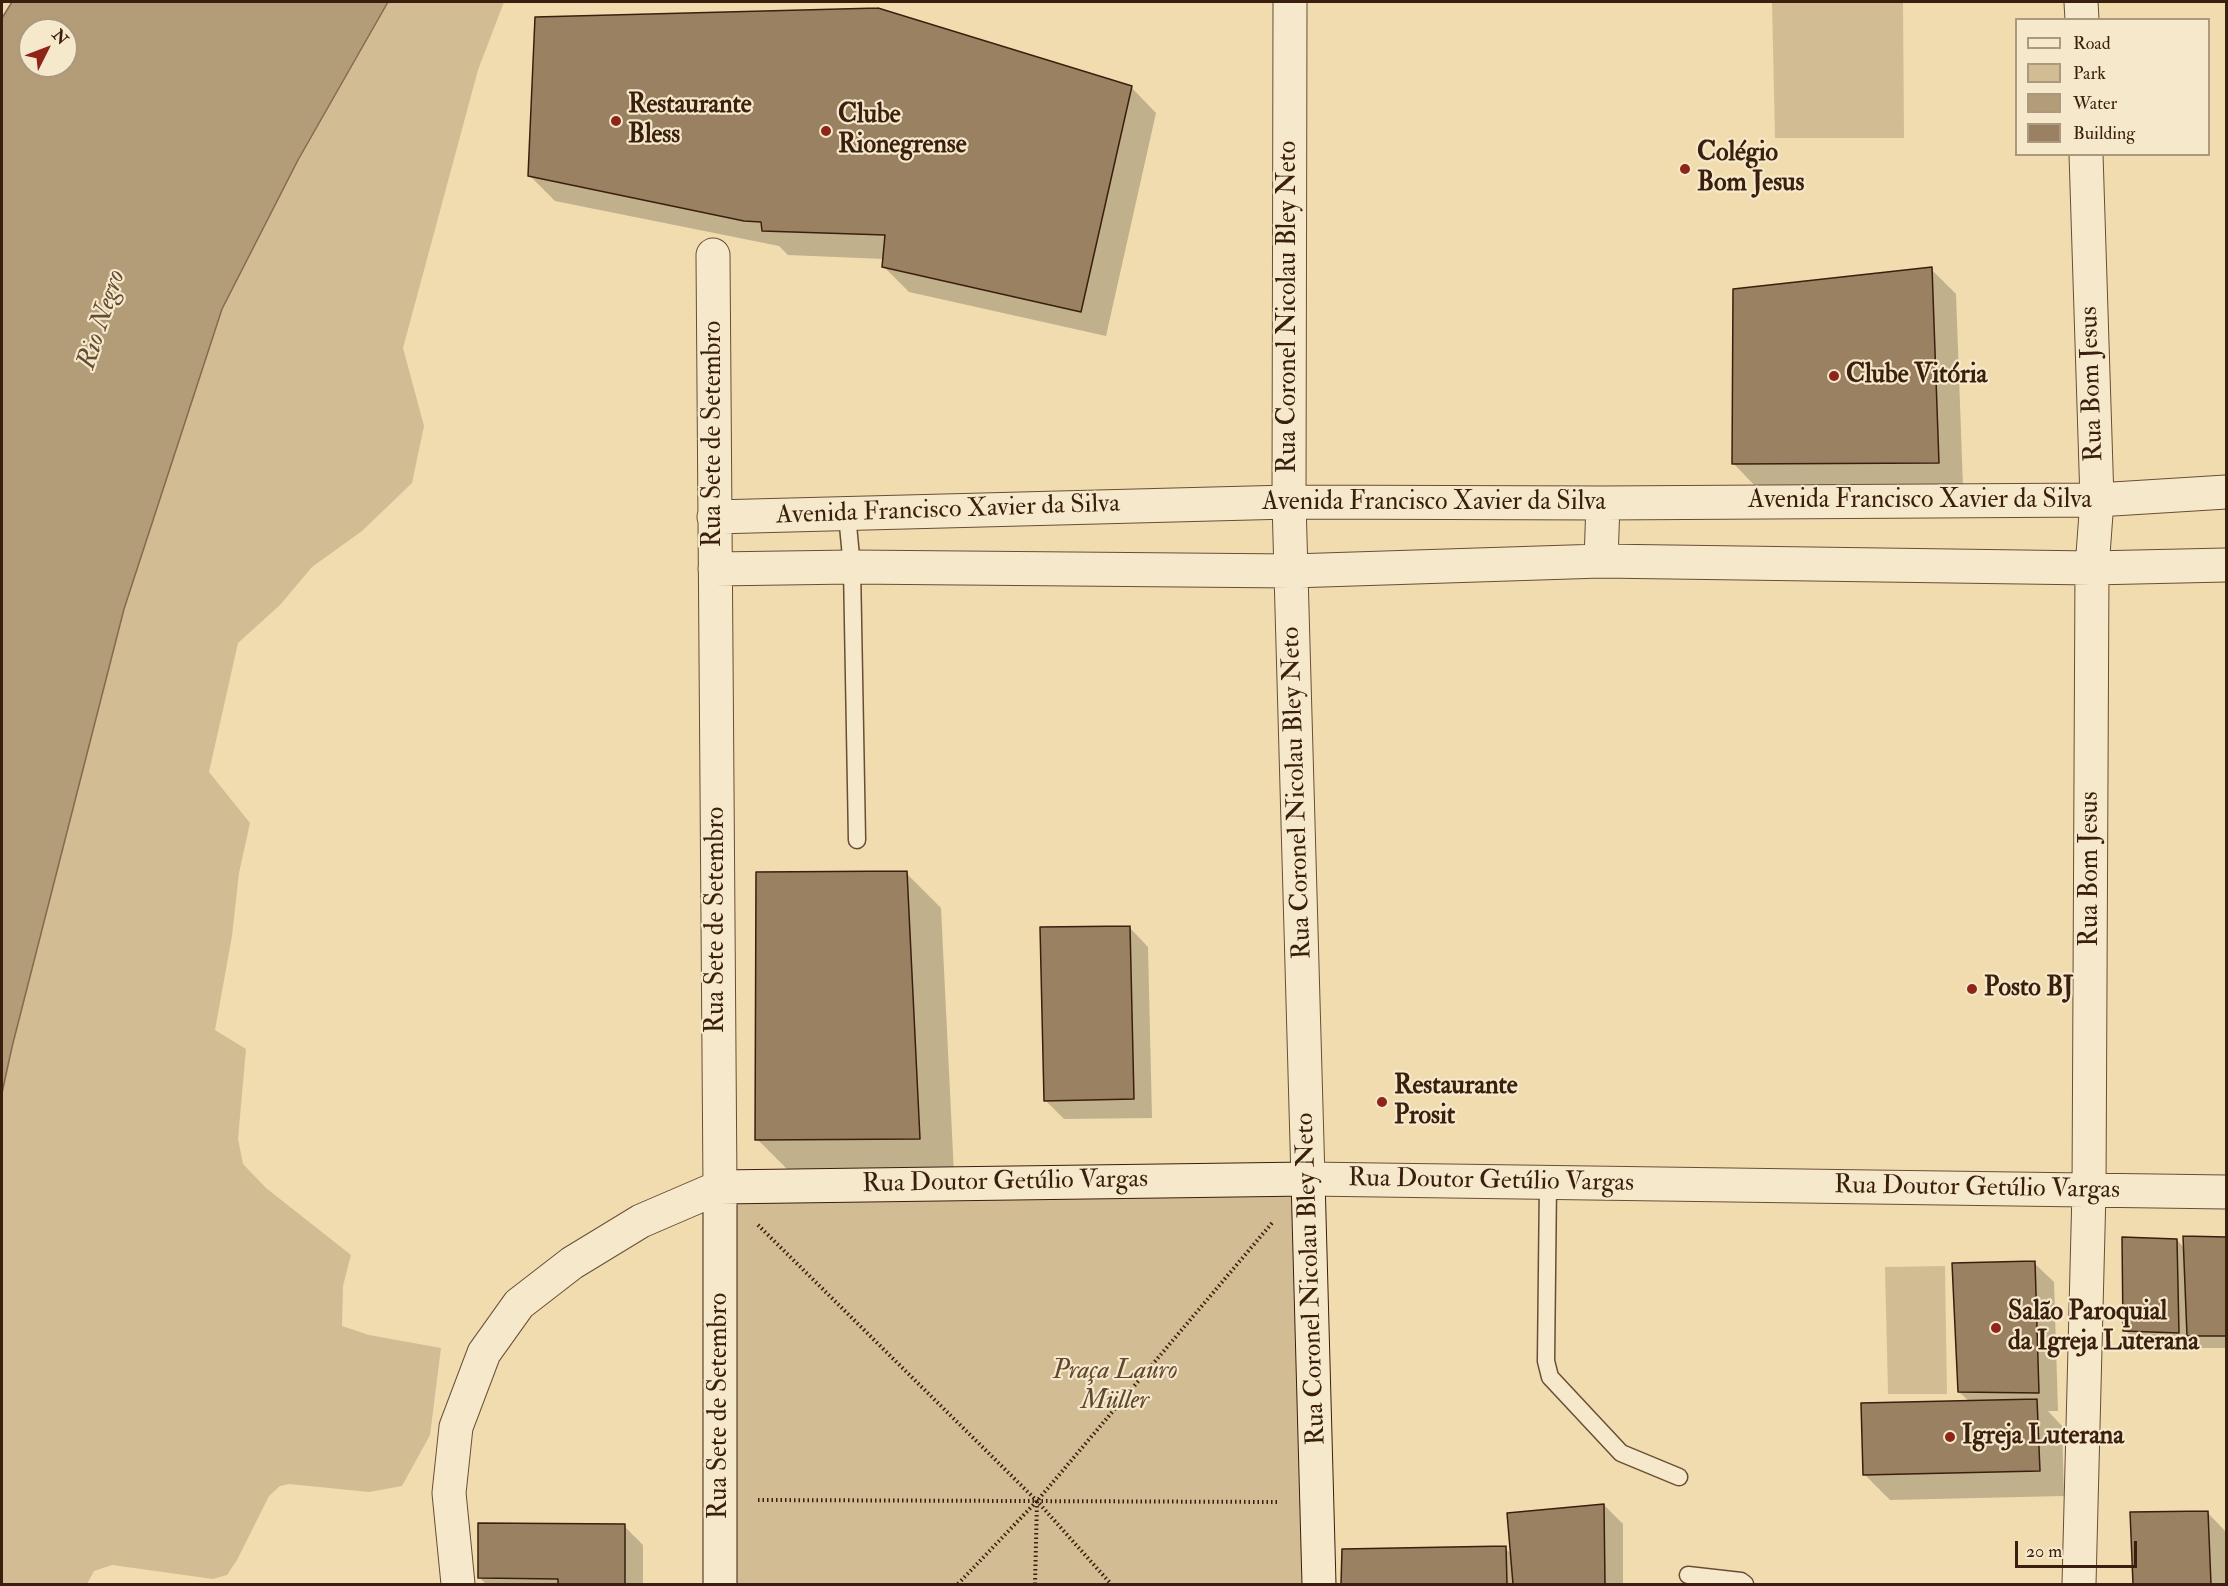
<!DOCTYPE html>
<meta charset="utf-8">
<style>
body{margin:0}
#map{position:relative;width:2228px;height:1586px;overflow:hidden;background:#f1dcaf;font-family:"IM FELL Double Pica",serif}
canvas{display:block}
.frame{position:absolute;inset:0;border:3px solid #3b1f0e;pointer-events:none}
.legend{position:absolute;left:2015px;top:18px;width:195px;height:138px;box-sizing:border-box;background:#f6e8cb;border:2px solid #ab987f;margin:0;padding:8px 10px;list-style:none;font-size:18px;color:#3b1f0e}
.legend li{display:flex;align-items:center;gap:12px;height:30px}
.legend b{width:30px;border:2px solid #ab987f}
.north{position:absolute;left:18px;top:18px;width:60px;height:60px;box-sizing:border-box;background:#f6e8cb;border:2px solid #ab987f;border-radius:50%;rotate:48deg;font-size:16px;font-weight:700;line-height:24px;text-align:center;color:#3b1f0e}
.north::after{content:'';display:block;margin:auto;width:21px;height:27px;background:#8f2418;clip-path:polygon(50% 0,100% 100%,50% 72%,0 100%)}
.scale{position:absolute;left:2015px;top:1541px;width:122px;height:27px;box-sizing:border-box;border:3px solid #3b1f0e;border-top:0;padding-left:8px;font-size:18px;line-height:21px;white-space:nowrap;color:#3b1f0e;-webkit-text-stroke:4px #f6e8cb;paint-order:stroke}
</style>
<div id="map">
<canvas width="2228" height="1586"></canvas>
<div class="frame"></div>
<ul class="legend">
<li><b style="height:8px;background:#f6e8cb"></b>Road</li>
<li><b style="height:16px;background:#d2bc94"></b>Park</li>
<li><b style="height:16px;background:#b39c78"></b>Water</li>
<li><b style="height:16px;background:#9a8162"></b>Building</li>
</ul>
<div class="north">N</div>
<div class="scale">20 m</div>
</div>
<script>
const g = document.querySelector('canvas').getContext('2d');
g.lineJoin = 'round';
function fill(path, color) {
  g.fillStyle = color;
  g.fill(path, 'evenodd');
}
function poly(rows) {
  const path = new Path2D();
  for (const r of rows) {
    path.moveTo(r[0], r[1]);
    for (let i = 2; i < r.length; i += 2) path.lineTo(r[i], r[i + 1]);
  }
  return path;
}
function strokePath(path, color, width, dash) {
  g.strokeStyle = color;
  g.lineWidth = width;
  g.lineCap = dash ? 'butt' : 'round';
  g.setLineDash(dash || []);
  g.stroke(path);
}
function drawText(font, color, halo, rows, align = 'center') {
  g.font = font + ' "IM FELL Double Pica",serif';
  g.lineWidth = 4.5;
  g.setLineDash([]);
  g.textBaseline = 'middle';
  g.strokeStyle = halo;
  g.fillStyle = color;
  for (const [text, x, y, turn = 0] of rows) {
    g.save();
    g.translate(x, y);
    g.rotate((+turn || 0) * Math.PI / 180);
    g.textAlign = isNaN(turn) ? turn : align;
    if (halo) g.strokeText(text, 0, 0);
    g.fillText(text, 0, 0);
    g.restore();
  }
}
fill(poly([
 [388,2,504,2,478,70,403,348,424,426,412,483,362,531,312,567,280,605,238,643,209,772,250,823,239,873,232,936,215,1030,246,1049,238,1139,243,1164,266,1188,351,1255,343,1286,342,1326,369,1335,441,1348,430,1435,402,1486,369,1492,289,1484,280,1486,269,1496,237,1560,227,1575,213,1579,112,1565,94,1571,87,1584,2,1584,2,1093,12,1047,124,609,222,309,298,160],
 [1772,2,1903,2,1904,138,1775,138],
 [1312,1187,1315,1584,725,1584,726,1195],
 [1945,1266,1947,1394,1888,1394,1885,1267]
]), '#d2bc94');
const water = poly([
 [12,2,388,2,298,160,222,309,124,609,12,1047,2,1093,2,18,12,2],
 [30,30,66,30,66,66,30,66,30,30]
]);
fill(water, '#b39c78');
strokePath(water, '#836a4e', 1.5);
fill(poly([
 [1131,87,1156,113,1106,336,909,292,884,267,884,259,788,255,779,246,555,201,530,176],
 [1931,269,1956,294,1963,487,1758,489,1733,463],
 [906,873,941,908,954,1174,792,1174,757,1139],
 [1129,927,1148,947,1152,1118,1064,1119,1045,1100],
 [2185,1238,2226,1239,2226,1348,2202,1348,2192,1338,2192,1345,2138,1343,2125,1330,2177,1240,2185,1249],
 [2034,1263,2054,1282,2058,1411,2048,1411,2062,1426,2064,1496,1890,1500,1865,1475,1970,1402,1959,1392],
 [1604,1505,1623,1524,1623,1584,1343,1584,1343,1550,1505,1548,1512,1555],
 [2208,1513,2226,1532,2226,1584,2134,1584,2132,1514],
 [624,1526,643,1545,643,1584,486,1584,479,1577]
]), '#0003');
const building = poly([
 [878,8,1132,86,1081,312,882,267,885,235,762,231,761,222,744,221,528,176,535,17,878,8],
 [1932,267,1939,463,1732,464,1733,289,1932,267],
 [907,871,920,1139,755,1140,756,872,907,871],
 [1130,926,1134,1099,1044,1101,1040,927,1130,926],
 [2183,1236,2226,1237,2226,1336,2187,1336,2183,1236],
 [2122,1237,2177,1239,2179,1333,2123,1331,2122,1237],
 [2035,1261,2039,1393,1958,1392,1952,1263,2035,1261],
 [2037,1399,2040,1471,1863,1475,1861,1403,2037,1399],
 [1604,1504,1605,1584,1513,1584,1507,1513,1604,1504],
 [2208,1511,2211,1584,2133,1584,2130,1512,2208,1511],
 [478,1523,625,1524,625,1584,558,1584,558,1579,478,1578,478,1523],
 [1506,1546,1507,1584,1341,1584,1342,1549,1506,1546]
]);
fill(building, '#9a8162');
strokePath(building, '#3b1f0e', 1.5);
const service = poly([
 [847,515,852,567,857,840],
 [1548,1182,1546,1361,1550,1377,1621,1453,1679,1477],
 [1688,1575,1741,1581,1745,1584]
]);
const minor = poly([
 [1290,2,1289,502,1308,1179,2226,1192],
 [2081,2,2082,20],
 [714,517,1289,502,1603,503,2097,500,2226,492],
 [1601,561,1603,503],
 [715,569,852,567,1292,571,1601,561,2092,568,2226,565],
 [458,1584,449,1493,456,1427,484,1353,519,1304,572,1263,641,1221,720,1187,713,255],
 [2079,1584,2089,1191,2092,568,2097,500,2086,154]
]);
const secondary = poly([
 [720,1584,720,1187,1308,1179,1319,1584]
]);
strokePath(service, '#684e36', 19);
strokePath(minor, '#684e36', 35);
strokePath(secondary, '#3b1f0e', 35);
strokePath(poly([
 [758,1225,1037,1501,1111,1584],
 [758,1500,1278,1502],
 [958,1584,1037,1501,1272,1223],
 [1035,1584,1037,1502]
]), '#3b1f0e', 4, [1.5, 3]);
strokePath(service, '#f6e8cb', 16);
strokePath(minor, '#f6e8cb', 33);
strokePath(secondary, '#f6e8cb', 33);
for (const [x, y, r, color] of [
 [616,121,6,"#8f2418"],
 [826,131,6,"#8f2418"],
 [1685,169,6,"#8f2418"],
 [1834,376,6,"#8f2418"],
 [1972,989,6,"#8f2418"],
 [1382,1102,6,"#8f2418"],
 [1996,1328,6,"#8f2418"],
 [1950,1437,6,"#8f2418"]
]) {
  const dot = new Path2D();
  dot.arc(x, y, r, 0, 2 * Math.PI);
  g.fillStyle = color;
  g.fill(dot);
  strokePath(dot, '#f6e8cb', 2);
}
drawText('bold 26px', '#3b1f0e', '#f6e8cb', [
 ["Restaurante",628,106],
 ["Bless",628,136],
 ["Clube",838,116],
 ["Rionegrense",838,146],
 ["Colégio",1697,154],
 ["Bom Jesus",1697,184],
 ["Clube Vitória",1846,376],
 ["Posto BJ",1984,989],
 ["Restaurante",1394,1087],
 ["Prosit",1394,1117],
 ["Salão Paroquial",2008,1313],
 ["da Igreja Luterana",2008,1343],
 ["Igreja Luterana",1962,1437]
], 'left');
drawText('26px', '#3b1f0e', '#f6e8cb', [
 ["Rua Coronel Nicolau Bley Neto",1289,307,-90],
 ["Rua Bom Jesus",2093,384,-92],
 ["Rua Sete de Setembro",714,434,-90],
 ["Avenida Francisco Xavier da Silva",1920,501],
 ["Avenida Francisco Xavier da Silva",1434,503],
 ["Avenida Francisco Xavier da Silva",948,511,-2],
 ["Rua Coronel Nicolau Bley Neto",1298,793,-92],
 ["Rua Bom Jesus",2091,869,-90],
 ["Rua Sete de Setembro",717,920,-90],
 ["Rua Doutor Getúlio Vargas",1491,1182,1],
 ["Rua Doutor Getúlio Vargas",1005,1183,-1],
 ["Rua Doutor Getúlio Vargas",1977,1189,1],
 ["Rua Coronel Nicolau Bley Neto",1312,1279,-92],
 ["Rua Sete de Setembro",720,1406,-90]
]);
drawText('italic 26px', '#614630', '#f6e8cb', [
 ["Praça Lauro",1115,1372],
 ["Müller",1115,1402]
]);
drawText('italic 27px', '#654b33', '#f6e8cb', [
 ["Rio Negro",103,320,-72]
]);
</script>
